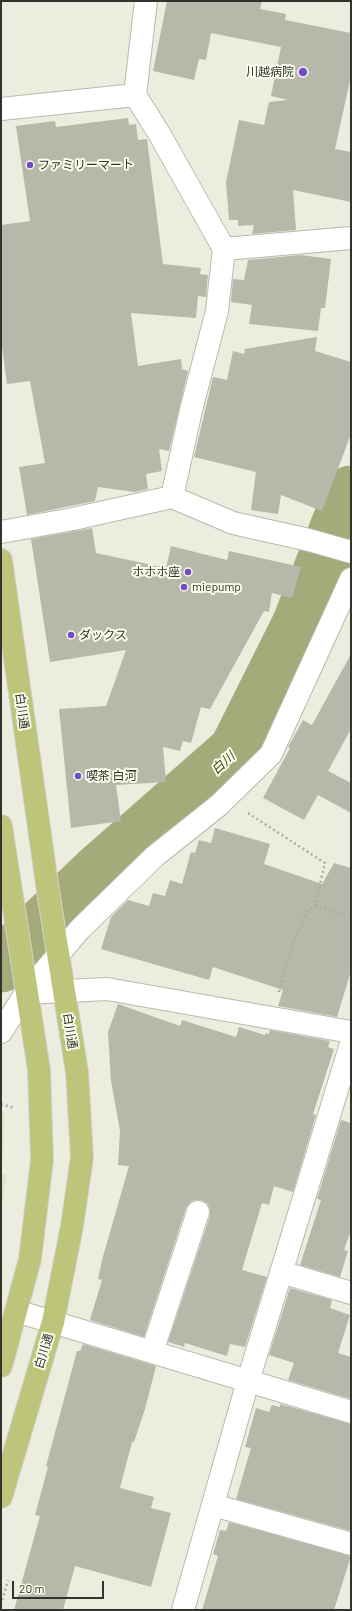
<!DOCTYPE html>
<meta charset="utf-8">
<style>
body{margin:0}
#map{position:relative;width:352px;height:1611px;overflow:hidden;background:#ebeede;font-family:Barlow,sans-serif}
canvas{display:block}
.frame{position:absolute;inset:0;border:2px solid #32332d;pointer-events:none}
.scale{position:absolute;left:12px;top:1581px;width:92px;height:18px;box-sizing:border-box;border:2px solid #32332d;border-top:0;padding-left:5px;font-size:12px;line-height:14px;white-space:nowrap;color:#32332d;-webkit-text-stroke:3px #f9fbeb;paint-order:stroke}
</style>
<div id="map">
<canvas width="352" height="1611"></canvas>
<div class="frame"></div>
<div class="scale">20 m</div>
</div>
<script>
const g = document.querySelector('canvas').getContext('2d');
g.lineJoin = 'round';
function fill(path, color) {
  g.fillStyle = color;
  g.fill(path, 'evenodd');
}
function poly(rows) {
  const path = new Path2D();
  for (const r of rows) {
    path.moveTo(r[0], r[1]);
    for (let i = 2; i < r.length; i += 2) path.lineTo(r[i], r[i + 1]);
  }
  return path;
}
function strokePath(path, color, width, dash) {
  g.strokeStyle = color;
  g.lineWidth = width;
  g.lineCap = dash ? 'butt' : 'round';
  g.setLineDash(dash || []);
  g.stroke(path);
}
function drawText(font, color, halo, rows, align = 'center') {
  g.font = font + ' Barlow,"Noto Sans JP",sans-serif';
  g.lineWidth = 4;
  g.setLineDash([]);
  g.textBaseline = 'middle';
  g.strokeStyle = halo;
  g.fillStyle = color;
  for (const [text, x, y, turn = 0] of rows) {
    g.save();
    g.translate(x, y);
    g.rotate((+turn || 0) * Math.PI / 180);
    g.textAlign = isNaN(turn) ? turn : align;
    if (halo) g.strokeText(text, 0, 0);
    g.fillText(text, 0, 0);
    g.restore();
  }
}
fill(poly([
 [1,1111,5,1112,2,1174,7,1175,1,1213]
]), '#dfe3cc');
strokePath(poly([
 [1,965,97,873,236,751,299,625,351,493]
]), '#a4ab7a', 55);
fill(poly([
 [167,1,262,1,260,9,286,14,285,20,351,33,351,76,335,149,351,152,351,202,293,190,296,230,252,234,254,225,238,226,238,220,229,220,226,182,239,120,264,125,269,102,288,100,271,96,281,47,211,33,206,60,199,59,194,80,153,71],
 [128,118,129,125,136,124,138,140,147,139,163,264,201,268,200,274,208,275,206,297,198,296,196,318,131,313,138,366,181,359,182,369,188,371,169,451,159,449,162,471,146,474,148,489,135,492,98,487,95,501,27,515,19,467,45,463,30,381,7,384,1,339,1,225,30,221,16,126,55,121,56,127],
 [301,255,331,259,325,308,321,308,318,331,249,324,252,305,231,302,233,279,244,280,248,260],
 [317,337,315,351,351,362,351,434,322,511,281,495,278,514,251,510,256,472,194,457,213,377,227,380,233,351,244,354,245,349],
 [92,528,96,553,166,568,171,546,227,560,229,551,301,567,292,598,272,593,269,612,264,611,210,709,201,707,191,743,183,741,180,751,163,747,166,782,116,785,121,821,71,828,59,709,106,706,126,650,50,662,31,539],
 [351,654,351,729,328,771,351,783,351,813,318,795,304,820,263,798,290,748,288,747,303,720,312,725],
 [215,828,270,844,264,864,322,884,334,863,351,868,351,971,337,1017,278,1006,283,990,213,967,209,980,101,949,111,917,128,900,149,906,153,893,165,896,170,880,182,884,191,852,195,853,199,840,211,843],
 [118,1004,180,1026,182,1020,236,1037,239,1027,265,1035,266,1033,269,1034,270,1030,330,1041,328,1047,334,1049,313,1114,316,1115,293,1192,274,1186,269,1205,262,1203,242,1270,267,1277,245,1347,230,1344,227,1356,185,1343,184,1347,168,1342,210,1216,210,1210,208,1204,202,1200,195,1200,190,1202,186,1208,144,1337,90,1320,102,1280,98,1279,102,1260,129,1166,118,1165,120,1131,111,1081,108,1032],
 [341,1120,351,1123,351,1230,344,1250,348,1251,340,1277,300,1265,321,1200,317,1199],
 [290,1288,332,1300,330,1308,350,1315,338,1353,351,1357,351,1399,288,1380,294,1363,269,1355],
 [83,1344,156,1366,145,1409,134,1442,132,1442,120,1488,154,1497,151,1508,171,1513,151,1587,75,1566,63,1610,14,1610,40,1516,35,1515,48,1467,46,1466,77,1351,80,1351],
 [280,1404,351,1424,351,1531,236,1499,251,1448,245,1447,256,1408,269,1412,272,1405,280,1407],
 [229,1522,351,1556,334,1610,202,1610,218,1556,213,1554,220,1530,226,1531]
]), '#b6b9aa');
const minor = poly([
 [146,1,135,95,160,135,224,249,217,311,191,410,172,497],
 [1,109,135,95],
 [224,249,351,238],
 [1,532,73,519,172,497,233,523,309,540,351,552],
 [26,993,107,989,351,1032],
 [1,1032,26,993,80,929,155,856,219,805,271,754,351,579],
 [281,1272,351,1293],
 [16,1311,351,1412],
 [152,1352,198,1212],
 [213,1505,351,1544],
 [183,1610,248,1381,351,1044]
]);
const major = poly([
 [1,560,48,891,77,1072,82,1157,72,1226,53,1322,1,1497],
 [1,826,39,1070,42,1160,30,1259,1,1366]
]);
strokePath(minor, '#b8baab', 24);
strokePath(major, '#d2d2d1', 24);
strokePath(poly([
 [248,813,325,863,315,905,351,918],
 [279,992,292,945,307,911,315,905],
 [1,1104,14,1108],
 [1,1605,8,1580]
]), '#abada1', 2.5, [2, 3]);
strokePath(minor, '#fff', 22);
strokePath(major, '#bec479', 22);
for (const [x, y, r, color] of [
 [303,72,5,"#734bc4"],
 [30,165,4,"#734bc4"],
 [188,572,4,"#734bc4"],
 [184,587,4,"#734bc4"],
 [71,635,4,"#734bc4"],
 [78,776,4,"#734bc4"]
]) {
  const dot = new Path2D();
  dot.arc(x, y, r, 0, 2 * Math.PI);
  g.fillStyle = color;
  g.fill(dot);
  strokePath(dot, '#f9fbeb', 1.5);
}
drawText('12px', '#32332d', '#f9fbeb', [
 ["川越病院",294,72,"right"],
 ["ファミリーマート",38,165],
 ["ホホホ座",180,572,"right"],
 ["miepump",192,587],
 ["ダックス",79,635],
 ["喫茶 白河",86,776]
], 'left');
drawText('12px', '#32332d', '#f9fbeb', [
 ["白川通",22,711,82],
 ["白川通",70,1031,81],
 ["白川通",44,1351,-73]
]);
drawText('italic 13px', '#3e4306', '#f9fbeb', [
 ["白川",223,763,-42]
]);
</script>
